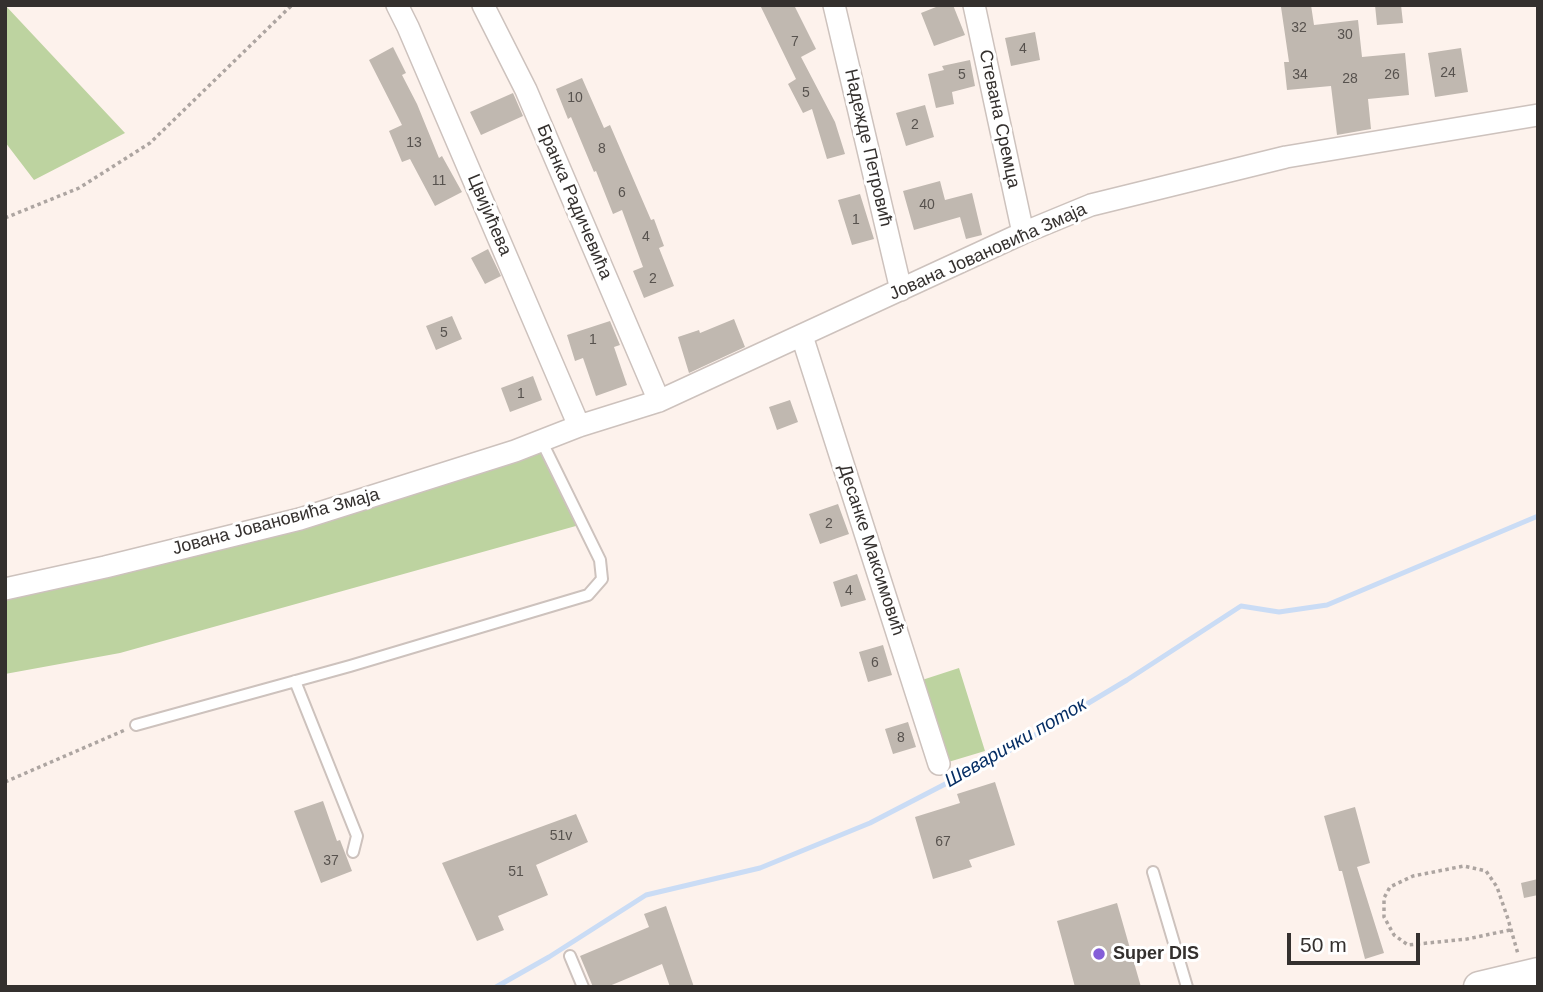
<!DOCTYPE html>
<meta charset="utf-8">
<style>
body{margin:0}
#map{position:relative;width:1543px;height:992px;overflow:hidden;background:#fdf2ec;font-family:Arial,sans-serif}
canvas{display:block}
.frame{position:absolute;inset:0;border:7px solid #34302e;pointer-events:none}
.scale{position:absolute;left:1287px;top:933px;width:133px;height:32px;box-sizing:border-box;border:4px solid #34302e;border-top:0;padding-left:9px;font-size:21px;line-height:24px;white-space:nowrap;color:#34302e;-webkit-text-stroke:5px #fff;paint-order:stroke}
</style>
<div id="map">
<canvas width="1543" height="992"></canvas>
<div class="frame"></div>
<div class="scale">50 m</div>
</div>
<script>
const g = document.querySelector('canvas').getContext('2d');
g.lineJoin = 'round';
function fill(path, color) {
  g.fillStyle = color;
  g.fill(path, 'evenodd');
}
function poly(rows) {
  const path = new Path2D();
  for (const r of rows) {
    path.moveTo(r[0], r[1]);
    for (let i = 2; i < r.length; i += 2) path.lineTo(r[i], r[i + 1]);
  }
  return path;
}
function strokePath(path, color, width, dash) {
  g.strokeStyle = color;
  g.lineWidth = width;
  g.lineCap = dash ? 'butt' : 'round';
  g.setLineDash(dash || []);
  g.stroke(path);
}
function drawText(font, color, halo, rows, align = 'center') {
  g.font = font + ' Arial,sans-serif';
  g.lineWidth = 6;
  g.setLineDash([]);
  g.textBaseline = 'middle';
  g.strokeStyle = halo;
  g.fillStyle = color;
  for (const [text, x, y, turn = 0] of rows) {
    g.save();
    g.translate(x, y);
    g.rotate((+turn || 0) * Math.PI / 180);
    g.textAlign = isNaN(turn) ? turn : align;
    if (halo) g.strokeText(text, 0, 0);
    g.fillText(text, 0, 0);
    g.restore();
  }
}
fill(poly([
 [5,5,125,133,34,180,5,142],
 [542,442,583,524,120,653,5,674,5,587],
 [959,668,985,751,945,763,919,681]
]), '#bdd3a0');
strokePath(poly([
 [496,987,549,957,646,895,760,868,870,823,1005,753,1127,680,1241,606,1279,612,1327,605,1538,516]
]), '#cadcf5', 5);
fill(poly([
 [760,5,794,5,816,49,801,57,835,122,845,154,827,159,812,109,803,113,788,84,796,79],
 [941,5,953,5,965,35,934,46,921,13],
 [1295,5,1311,5,1314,25,1358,20,1362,57,1405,53,1409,95,1368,99,1371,129,1337,135,1331,86,1287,90,1284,62,1289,62,1281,7],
 [1375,5,1401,5,1403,23,1377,25],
 [1035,32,1040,60,1011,66,1005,38],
 [393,47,406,73,402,75,417,104,439,158,442,156,462,192,435,206,410,159,402,162,389,131,402,125,369,60],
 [1461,48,1468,92,1435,97,1428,53],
 [970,60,975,86,952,92,954,104,936,108,928,74,944,70,942,66],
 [582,78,604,128,610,125,651,220,654,219,664,246,659,248,674,286,644,298,633,271,643,267,622,210,613,214,596,171,594,172,571,117,568,119,556,89],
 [513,93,523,116,481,135,470,112],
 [925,105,934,137,906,146,896,113],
 [940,181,945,200,972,193,982,235,966,239,960,217,914,230,903,191],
 [860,194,874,239,852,245,838,200],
 [488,249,501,276,485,284,471,258],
 [452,316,462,339,436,350,426,326],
 [734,319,745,347,689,373,678,337,699,330,700,333],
 [610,321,620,345,614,347,627,385,596,396,583,358,575,361,567,335],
 [533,376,542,400,510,412,501,388],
 [790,400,798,422,777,430,769,407],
 [838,504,849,534,820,544,809,514],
 [857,574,866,600,841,607,833,582],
 [883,645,892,675,868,682,859,652],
 [908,722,916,747,893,754,885,729],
 [995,782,1015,845,969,860,972,867,933,879,915,817,960,803,957,794],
 [323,801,337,841,340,840,352,871,321,883,294,811],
 [1355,807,1370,863,1357,867,1384,953,1365,959,1342,871,1339,871,1324,816],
 [576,814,588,842,536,865,548,895,498,916,504,930,477,941,442,863],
 [1538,879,1538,895,1524,898,1521,883],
 [1117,903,1141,987,1075,987,1057,921],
 [666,906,694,987,670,987,662,964,607,987,593,987,580,956,649,927,644,914]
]), '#c0b8b0');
const service = poly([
 [295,681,357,836,353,852],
 [136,725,350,666,588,595,602,579,600,560,542,442],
 [1153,872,1187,987],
 [570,956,583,987]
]);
const minor = poly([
 [397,5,408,27,579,426],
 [483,5,526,90,659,401],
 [834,5,901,290],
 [974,5,1023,233],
 [802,336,939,764],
 [5,589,105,567,300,519,515,451,579,426,659,401,1023,233,1091,205,1286,157,1538,115]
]);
const secondary = poly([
 [1479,987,1538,973]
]);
strokePath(service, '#cdc2bd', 14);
strokePath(minor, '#cdc2bd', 24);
strokePath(secondary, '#cdc2bd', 33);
strokePath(poly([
 [5,218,79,188,150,143,292,5],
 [5,782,125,730],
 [1510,930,1467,939,1408,945,1394,935,1384,917,1384,898,1390,887,1413,876,1464,866,1486,871,1497,887,1508,919,1518,954]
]), '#ada5a1', 3.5, [3.5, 3.5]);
strokePath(service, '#fff', 10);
strokePath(minor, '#fff', 21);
strokePath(secondary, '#fff', 30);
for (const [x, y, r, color] of [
 [1099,954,7,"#845ed8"]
]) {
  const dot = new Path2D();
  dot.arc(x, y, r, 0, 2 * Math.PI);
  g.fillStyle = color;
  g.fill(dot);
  strokePath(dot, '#fff', 2.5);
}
drawText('14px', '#57524e', null, [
 ["32",1299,28],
 ["30",1345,35],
 ["7",795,42],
 ["4",1023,49],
 ["24",1448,73],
 ["5",962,75],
 ["34",1300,75],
 ["26",1392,75],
 ["28",1350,79],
 ["5",806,93],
 ["10",575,98],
 ["2",915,125],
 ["13",414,143],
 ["8",602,149],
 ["11",439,181],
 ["6",622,193],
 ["40",927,205],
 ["1",856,220],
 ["4",646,237],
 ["2",653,279],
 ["5",444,333],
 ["1",593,340],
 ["1",521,394],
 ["2",829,524],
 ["4",849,591],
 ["6",875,663],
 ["8",901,738],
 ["51v",561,836],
 ["67",943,842],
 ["37",331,861],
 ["51",516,872]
]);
drawText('18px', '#34302e', '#fff', [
 ["Стевана Сремца",999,119,78],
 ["Надежде Петровић",868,148,77],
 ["Бранка Радичевића",574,202,67],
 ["Цвијићева",489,215,67],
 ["Јована Јовановића Змаја",988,252,-24],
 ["Јована Јовановића Змаја",276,522,-15],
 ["Десанке Максимовић",871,550,72]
]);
drawText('bold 18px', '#34302e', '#fff', [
 ["Super DIS",1113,954]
], 'left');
drawText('italic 19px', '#062e64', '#fff', [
 ["Шеварички поток",1016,743,-30]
]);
</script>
